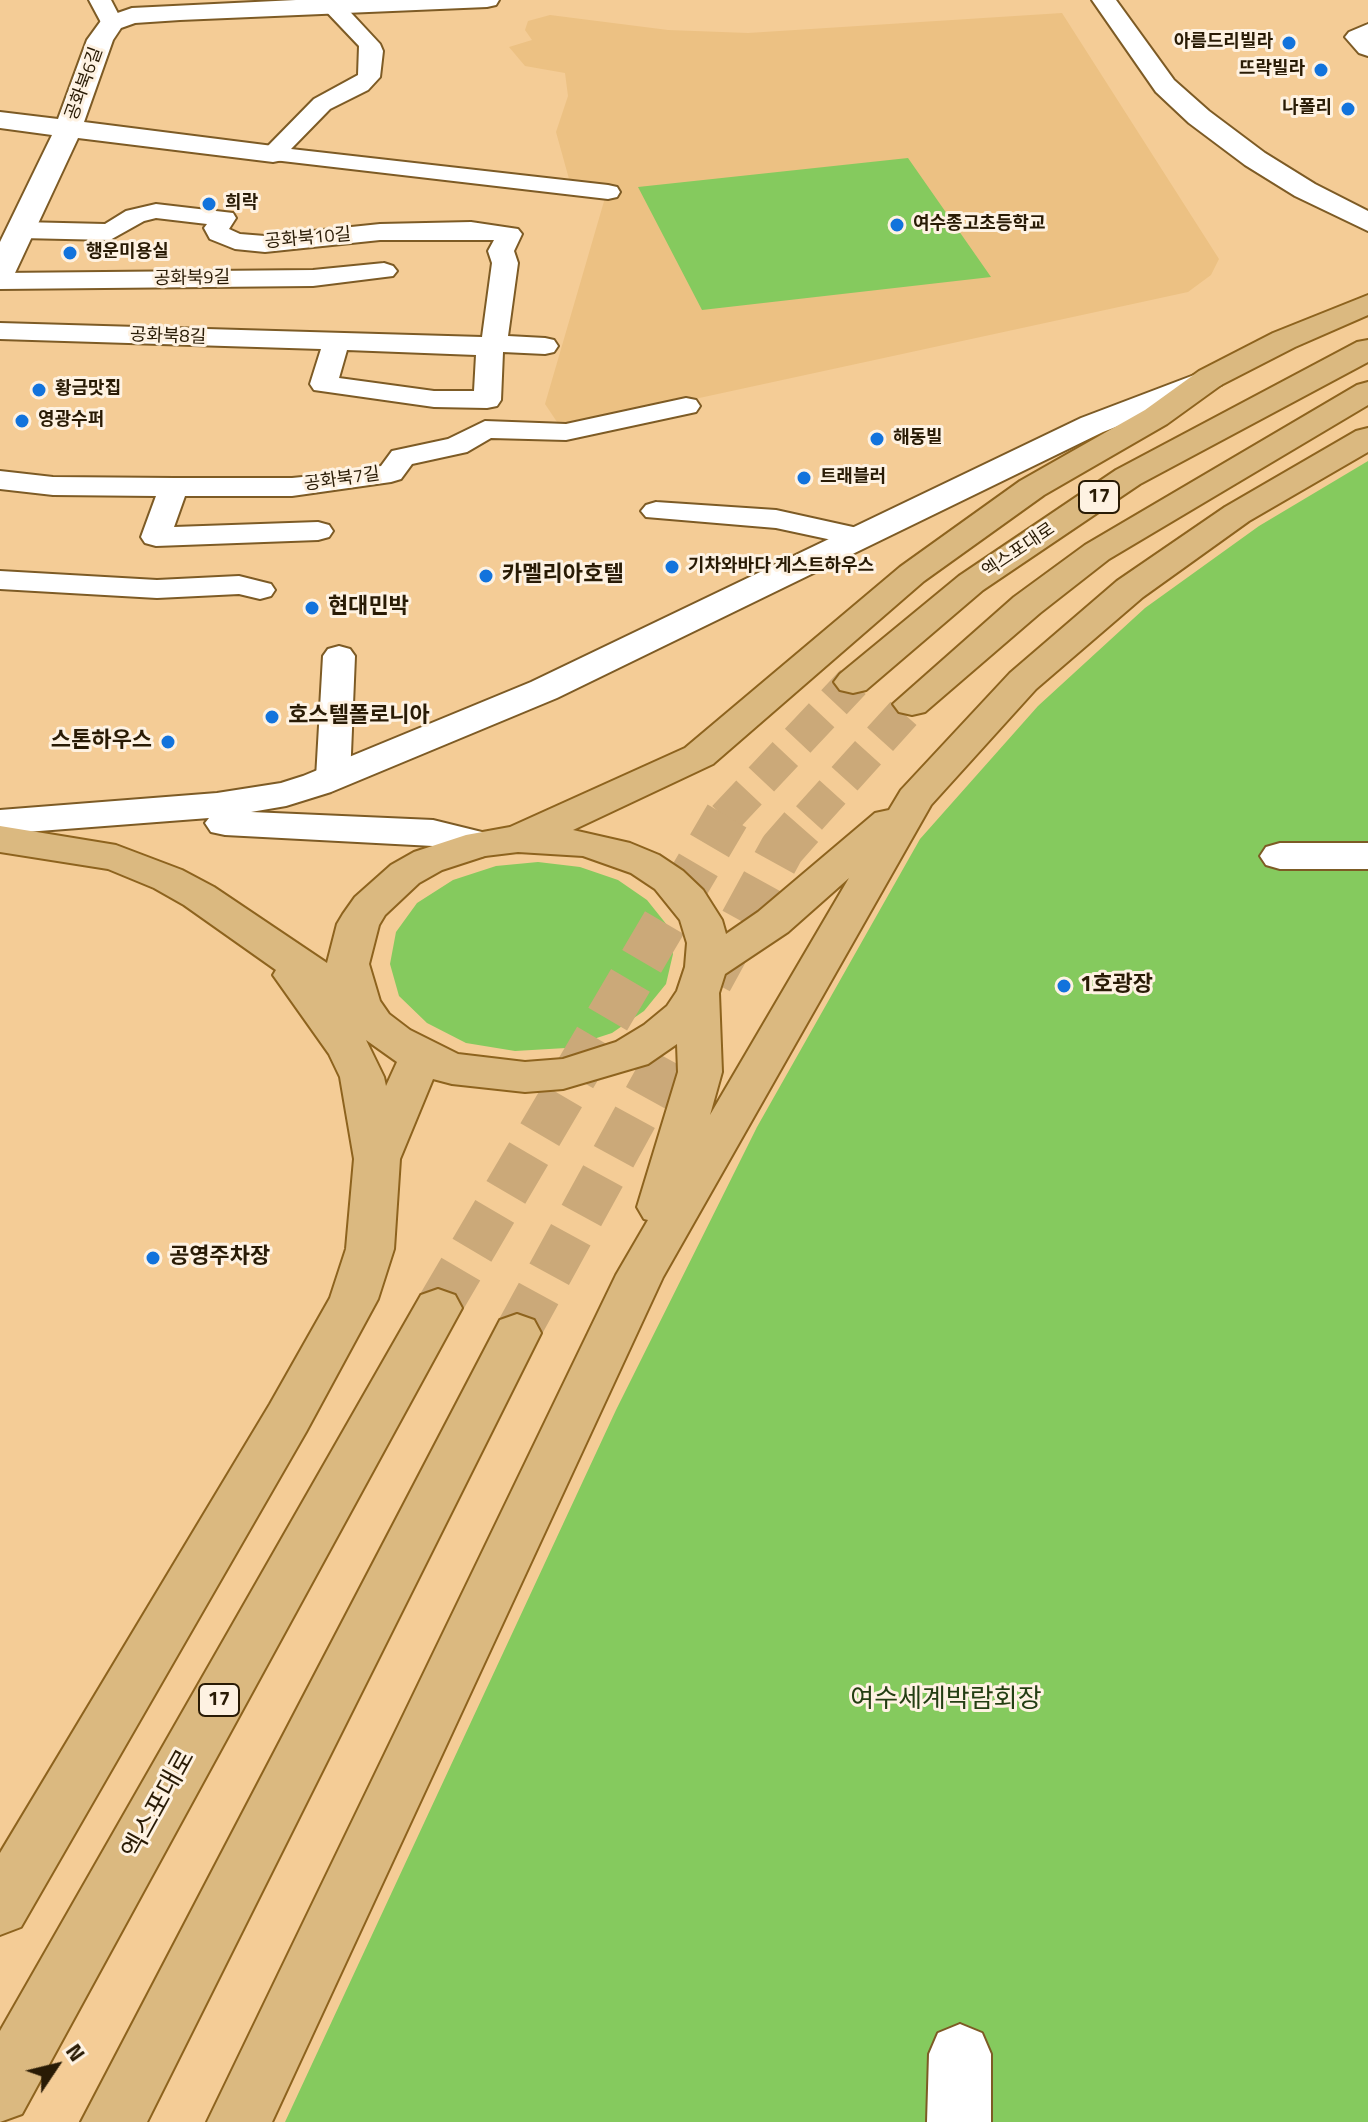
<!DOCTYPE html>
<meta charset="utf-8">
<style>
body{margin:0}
#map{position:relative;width:1368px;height:2122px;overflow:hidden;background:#f4cc96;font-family:"Titillium Web",sans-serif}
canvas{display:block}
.north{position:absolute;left:16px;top:2026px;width:80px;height:80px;-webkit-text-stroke:6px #fef2e2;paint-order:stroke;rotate:55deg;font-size:22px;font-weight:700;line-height:32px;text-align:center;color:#291b05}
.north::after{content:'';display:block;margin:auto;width:28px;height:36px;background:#291b05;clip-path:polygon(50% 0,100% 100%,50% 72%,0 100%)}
</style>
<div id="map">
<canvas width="1368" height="2122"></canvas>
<div class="north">N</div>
</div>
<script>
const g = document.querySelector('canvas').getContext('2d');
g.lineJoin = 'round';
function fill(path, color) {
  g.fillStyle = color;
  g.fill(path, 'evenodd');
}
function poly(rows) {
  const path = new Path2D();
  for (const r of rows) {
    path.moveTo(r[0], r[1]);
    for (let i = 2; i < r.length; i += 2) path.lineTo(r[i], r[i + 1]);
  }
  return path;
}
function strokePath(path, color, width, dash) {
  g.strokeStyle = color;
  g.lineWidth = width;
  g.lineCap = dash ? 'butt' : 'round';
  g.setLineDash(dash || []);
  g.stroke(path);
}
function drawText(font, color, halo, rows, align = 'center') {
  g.font = font + ' "Titillium Web","Noto Sans KR",sans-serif';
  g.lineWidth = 6;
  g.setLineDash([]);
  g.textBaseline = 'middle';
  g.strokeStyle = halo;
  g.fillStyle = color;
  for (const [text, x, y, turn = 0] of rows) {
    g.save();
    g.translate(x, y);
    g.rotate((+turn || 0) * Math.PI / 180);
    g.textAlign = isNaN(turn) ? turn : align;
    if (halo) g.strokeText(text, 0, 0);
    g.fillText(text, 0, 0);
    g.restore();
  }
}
fill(poly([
 [1062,13,1219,259,1211,275,1188,292,561,428,545,404,607,191,605,184,569,179,556,132,568,96,565,73,525,66,509,47,532,40,525,30,528,21,550,15,668,30,748,33]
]), '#ecc183');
fill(poly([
 [908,158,991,277,702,310,638,187],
 [1368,461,1368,2122,285,2122,616,1410,757,1127,920,839,1038,706,1145,608,1259,526],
 [538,862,580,867,618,880,647,900,667,925,673,954,666,984,644,1011,612,1033,566,1048,515,1051,466,1043,427,1023,399,996,390,964,396,932,417,903,453,880,496,866]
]), '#85ca5e');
strokePath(poly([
 [725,818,853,682],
 [809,818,912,704]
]), '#cba979', 35, [35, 18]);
strokePath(poly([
 [438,1308,727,816],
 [517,1333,782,849,811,816]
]), '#cba979', 45, [45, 22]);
const lane = poly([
 [89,0,111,0,123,23,120,28,104,28,89,0],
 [334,0,340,1,380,44,383,51,380,77,368,90,330,109,291,149,608,185,617,187,620,192,617,197,608,199,265,159,261,154,265,149,314,99,358,75,359,46,321,6,324,1,334,0],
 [156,204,233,213,236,218,229,229,240,234,265,236,380,224,471,222,518,229,522,234,514,251,518,263,508,336,545,338,554,340,558,346,554,352,545,354,503,352,501,400,497,406,487,408,434,407,314,390,310,384,321,349,0,339,0,323,482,337,492,263,488,251,494,240,380,240,265,252,235,249,210,239,204,228,207,224,156,218,144,221,110,240,21,238,12,235,8,230,12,225,21,222,105,224,126,211,156,204],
 [347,350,476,355,474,391,434,391,339,378,347,350],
 [384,263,393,266,397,271,393,276,313,286,0,289,0,273,313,270,384,263],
 [686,398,696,400,700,406,696,412,566,440,491,438,467,452,412,464,401,479,391,482,292,496,185,496,174,527,318,522,329,525,333,531,329,537,318,540,156,546,145,543,141,537,156,496,53,495,0,489,0,471,53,477,174,478,292,478,343,473,381,466,392,451,448,439,485,421,566,424,686,398],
 [656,502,776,510,871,531,875,537,871,543,860,546,776,528,646,517,641,511,646,505,656,502],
 [0,571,157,580,239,576,271,584,275,590,271,596,260,599,239,594,157,598,0,589,0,571],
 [339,646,350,649,355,656,350,778,345,785,333,788,321,785,316,778,323,656,328,649,339,646]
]);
const street = poly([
 [296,0,499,0,496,5,487,7,180,20,135,23,121,28,113,40,84,122,273,146,283,148,287,154,283,160,273,162,78,138,15,273,11,279,0,282,0,242,52,135,0,128,0,112,58,119,87,40,103,18,132,8,296,0],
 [1092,0,1116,0,1174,80,1209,111,1265,153,1315,184,1368,211,1368,231,1295,196,1245,165,1189,123,1156,92,1092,0],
 [1368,24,1368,56,1359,53,1345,37,1349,32,1368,24],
 [1280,843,1368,843,1368,869,1280,869,1266,865,1260,856,1266,847,1280,843],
 [960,2024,982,2033,991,2054,991,2122,927,2122,929,2054,938,2033,960,2024]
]);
const secondary = poly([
 [1210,369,1221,371,1226,378,1221,385,1103,432,557,698,331,792,286,806,251,812,433,820,494,835,500,844,494,853,480,857,433,846,225,835,211,832,205,823,209,818,0,834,0,810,217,793,281,783,303,776,531,682,1081,418,1210,369]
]);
const primary = poly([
 [1368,295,1368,315,1295,347,1221,385,1167,424,1044,495,924,581,713,764,573,830,630,843,659,855,683,871,703,890,722,920,726,934,758,912,875,813,889,810,901,790,1010,673,1117,581,1225,507,1356,431,1368,428,1368,452,1249,521,1143,597,1036,689,931,805,663,1277,272,2122,207,2122,616,1275,648,1220,644,1219,637,1207,678,1072,677,1044,648,1064,563,1089,525,1092,452,1084,433,1079,400,1159,394,1249,378,1299,306,1432,21,1927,0,1935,0,1853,270,1404,330,1298,346,1249,354,1159,340,1077,329,1054,273,975,276,970,184,905,154,888,108,869,0,852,0,826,116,845,182,870,214,887,327,963,337,924,343,914,355,897,391,865,414,852,466,835,510,827,685,748,900,567,1020,481,1145,410,1199,371,1273,333,1368,295],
 [518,852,583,856,631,873,655,889,680,920,687,943,685,967,677,991,667,1006,644,1025,616,1042,563,1059,525,1062,458,1054,410,1030,389,1014,380,1001,369,964,379,925,385,915,419,883,442,870,485,856,518,852],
 [849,878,710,1115,722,1072,719,993,725,974,788,932,849,878],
 [366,1040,397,1062,386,1086,384,1077,366,1040],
 [1368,340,1368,362,1140,484,983,590,866,690,853,693,840,690,834,682,840,674,959,576,1116,470,1357,342,1368,340],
 [1368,382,1368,405,1109,559,1040,613,925,712,912,715,899,712,893,704,1014,597,1085,545,1357,385,1368,382],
 [438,1289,455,1295,462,1308,22,2114,0,2122,0,2031,421,1295,438,1289],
 [517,1314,534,1320,541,1333,147,2122,81,2122,500,1320,517,1314]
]);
strokePath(lane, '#7d5b25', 4);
strokePath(street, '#7d5b25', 4);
strokePath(secondary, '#7d5b25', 4);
strokePath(primary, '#8d631e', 4);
fill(lane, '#fff');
fill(street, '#fff');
fill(secondary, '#fff');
fill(primary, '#dbb980');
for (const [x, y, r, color] of [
 [1289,43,8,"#1273dc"],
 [1321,70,8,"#1273dc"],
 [1348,109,8,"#1273dc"],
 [209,204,8,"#1273dc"],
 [897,225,8,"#1273dc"],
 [70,253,8,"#1273dc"],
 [39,390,8,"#1273dc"],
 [22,421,8,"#1273dc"],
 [877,439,8,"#1273dc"],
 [804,478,8,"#1273dc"],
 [672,567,8,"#1273dc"],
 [486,576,8,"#1273dc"],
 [312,608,8,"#1273dc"],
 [272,717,8,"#1273dc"],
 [168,742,8,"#1273dc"],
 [1064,986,8,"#1273dc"],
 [153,1258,8,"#1273dc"]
]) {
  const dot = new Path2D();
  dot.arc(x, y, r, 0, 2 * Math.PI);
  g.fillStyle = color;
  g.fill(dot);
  strokePath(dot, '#fef2e2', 3);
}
drawText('bold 18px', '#291b05', '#fef2e2', [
 ["아름드리빌라",1273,43,"right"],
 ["뜨락빌라",1305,70,"right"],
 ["나폴리",1332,109,"right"],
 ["희락",225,204],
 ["여수종고초등학교",913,225],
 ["행운미용실",86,253],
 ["황금맛집",55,390],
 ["영광수퍼",38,421],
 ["해동빌",893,439],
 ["트래블러",820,478],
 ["기차와바다 게스트하우스",688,567]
], 'left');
drawText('18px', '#291b05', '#fef2e2', [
 ["공화북6길",85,84,-70],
 ["공화북10길",308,239,-5],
 ["공화북9길",192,279,-1],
 ["공화북8길",168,337,2],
 ["공화북7길",342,480,-8],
 ["엑스포대로",1019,551,-34]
]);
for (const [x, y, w] of [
 [1099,497,40],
 [219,1700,40]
]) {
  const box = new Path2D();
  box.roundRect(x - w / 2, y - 16, w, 32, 6);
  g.fillStyle = '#fef2e2';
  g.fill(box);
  strokePath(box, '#291b05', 2);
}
drawText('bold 20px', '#291b05', null, [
 ["17",1099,497],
 ["17",219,1700]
]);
drawText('bold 22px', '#291b05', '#fef2e2', [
 ["카멜리아호텔",502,576],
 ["현대민박",328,608],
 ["호스텔폴로니아",288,717],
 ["스톤하우스",152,742,"right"],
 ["1호광장",1080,986],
 ["공영주차장",169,1258]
], 'left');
drawText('26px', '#233e12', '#fef2e2', [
 ["여수세계박람회장",946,1701]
]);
drawText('26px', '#291b05', '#fef2e2', [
 ["엑스포대로",160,1805,-61]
]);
</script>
